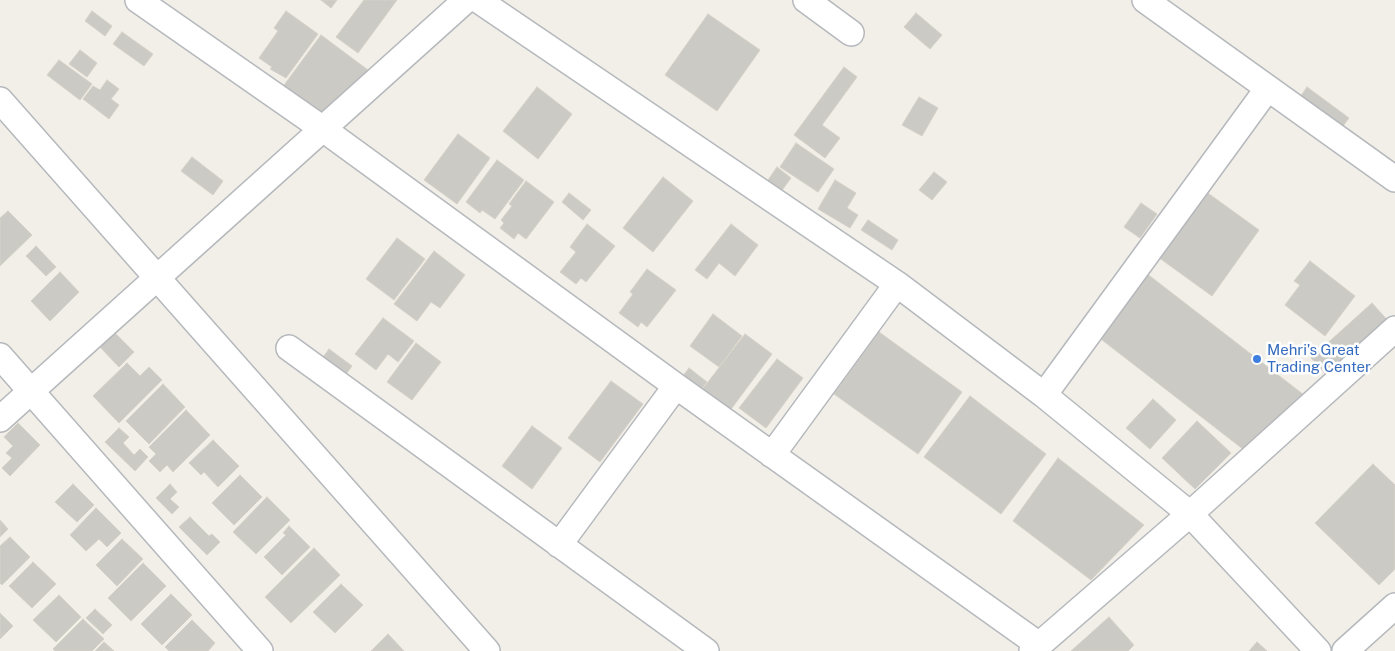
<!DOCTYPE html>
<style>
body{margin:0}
canvas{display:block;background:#f1efe8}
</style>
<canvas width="1395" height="651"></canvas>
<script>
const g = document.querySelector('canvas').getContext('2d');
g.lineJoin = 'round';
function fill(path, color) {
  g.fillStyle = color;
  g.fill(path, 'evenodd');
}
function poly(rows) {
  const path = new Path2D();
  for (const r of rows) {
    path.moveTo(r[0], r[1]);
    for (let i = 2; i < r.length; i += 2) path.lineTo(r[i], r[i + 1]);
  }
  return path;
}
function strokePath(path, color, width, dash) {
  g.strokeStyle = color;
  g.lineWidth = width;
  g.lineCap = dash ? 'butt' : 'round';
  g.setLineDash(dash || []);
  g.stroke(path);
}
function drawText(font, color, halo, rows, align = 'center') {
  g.font = font + ' "Public Sans",sans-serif';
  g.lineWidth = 5;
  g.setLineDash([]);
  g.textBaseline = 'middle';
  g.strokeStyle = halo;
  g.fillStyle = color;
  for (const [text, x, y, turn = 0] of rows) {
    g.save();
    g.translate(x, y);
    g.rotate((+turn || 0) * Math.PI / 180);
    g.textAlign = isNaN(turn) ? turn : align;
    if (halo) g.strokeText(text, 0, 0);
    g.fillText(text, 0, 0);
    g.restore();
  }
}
const building = poly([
 [321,0,337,0,331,8,321,0],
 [364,0,397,0,358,53,336,37,364,0],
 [92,11,112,26,105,36,85,21,92,11],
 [286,11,318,34,286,78,270,69,272,67,259,58,278,31,274,28,286,11],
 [916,13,942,35,930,49,904,27,916,13],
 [708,14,760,50,717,111,665,75,708,14],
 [122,32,153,54,144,66,113,44,122,32],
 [321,35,376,76,338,111,314,115,279,92,321,35],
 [80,50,97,63,87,77,69,64,80,50],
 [59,60,92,84,80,100,47,75,59,60],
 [844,67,857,77,822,125,840,138,825,158,794,135,844,67],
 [107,80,119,89,111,99,119,105,109,119,83,99,93,86,100,90,107,80],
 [537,87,572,114,538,159,503,131,537,87],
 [1307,87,1349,118,1337,134,1296,103,1307,87],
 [919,97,938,108,922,136,902,125,919,97],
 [458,134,490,158,457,204,424,180,458,134],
 [796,143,834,169,818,192,780,167,796,143],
 [192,157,223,181,213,195,181,171,192,157],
 [497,160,524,180,495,219,482,210,480,213,466,202,497,160],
 [777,167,791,178,780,193,766,183,777,167],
 [934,172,947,182,932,200,919,190,934,172],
 [663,177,693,201,653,252,623,228,663,177],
 [835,180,856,193,847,208,858,215,850,228,818,209,835,180],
 [526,181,554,202,526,239,518,233,514,239,500,228,504,223,501,220,512,206,509,204,526,181],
 [1205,191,1259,230,1212,296,1158,257,1205,191],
 [569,193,591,210,583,220,562,202,569,193],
 [1141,203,1157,214,1140,238,1124,227,1141,203],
 [8,211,32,235,0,266,0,218,8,211],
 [868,220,898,240,892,250,861,230,868,220],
 [587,224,615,246,586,282,581,278,576,284,560,272,576,252,570,247,587,224],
 [731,224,758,245,735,276,719,263,707,279,695,270,731,224],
 [397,238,425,259,394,300,366,279,397,238],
 [36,246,56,267,46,276,26,256,36,246],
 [434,251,465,275,440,308,431,302,417,321,394,304,434,251],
 [1310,261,1355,296,1325,336,1285,305,1300,285,1294,281,1310,261],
 [647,269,676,290,647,327,641,322,638,327,619,313,633,294,630,292,647,269],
 [60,272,79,292,50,321,31,301,60,272],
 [1146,273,1304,395,1248,453,1097,336,1146,273],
 [1372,303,1390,323,1329,378,1311,358,1372,303],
 [713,314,742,336,719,367,690,346,713,314],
 [383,318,414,341,398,362,388,354,376,370,355,354,383,318],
 [114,332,134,352,119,367,99,346,114,332],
 [879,332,962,392,918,454,834,394,879,332],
 [745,334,772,354,726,416,698,395,745,334],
 [416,343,441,362,412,400,387,382,416,343],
 [329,349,352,366,341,381,318,364,329,349],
 [777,359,803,378,766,428,739,408,777,359],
 [127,363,140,376,149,367,162,380,119,423,93,396,127,363],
 [689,368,707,382,697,395,679,381,689,368],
 [611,381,643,404,600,462,568,438,611,381],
 [163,384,185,407,149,444,126,421,163,384],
 [970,396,1046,454,1001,514,924,457,970,396],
 [1153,399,1176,420,1150,449,1126,428,1153,399],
 [186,410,210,435,173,472,167,465,160,472,149,461,156,454,149,447,186,410],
 [1197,421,1231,453,1195,489,1162,458,1197,421],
 [18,423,40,445,10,476,2,468,12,458,6,453,13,446,4,437,18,423],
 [532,426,562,448,532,489,502,466,532,426],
 [119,428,129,437,123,443,134,455,140,449,148,457,135,471,105,442,119,428],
 [213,440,239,466,218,487,204,472,201,475,189,463,213,440],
 [1058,458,1144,525,1091,580,1013,521,1058,458],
 [1373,464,1395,485,1395,569,1379,585,1315,523,1373,464],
 [240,475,262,497,234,525,212,503,240,475],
 [73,484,94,505,77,522,55,502,73,484],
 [170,484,177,492,170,499,179,507,172,514,156,498,170,484],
 [267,497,290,520,256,554,233,532,267,497],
 [96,508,121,533,107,547,99,539,86,551,70,535,96,508],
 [190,517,209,536,212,534,220,542,207,555,179,527,190,517],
 [0,520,8,529,0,537,0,520],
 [289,526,310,547,282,575,264,557,286,535,283,533,289,526],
 [10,537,30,557,2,585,0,583,0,546,10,537],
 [122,539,143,559,117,586,96,565,122,539],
 [314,548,340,575,291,623,265,597,314,548],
 [33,562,56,584,32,608,9,586,33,562],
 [143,563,166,586,131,621,108,598,143,563],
 [341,584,363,605,335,633,313,612,341,584],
 [171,594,192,615,162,645,141,624,171,594],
 [59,595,81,617,56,642,33,620,59,595],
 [95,609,112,625,103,634,86,618,95,609],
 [0,613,13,626,0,639,0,613],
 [1109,617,1134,645,1128,651,1071,651,1109,617],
 [83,619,104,639,92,651,55,651,53,649,83,619],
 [192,620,215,643,208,651,169,651,165,647,192,620],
 [388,634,404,651,371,651,388,634],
 [104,642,114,651,95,651,104,642],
 [1257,642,1267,651,1249,651,1257,642]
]);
fill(building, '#cccac5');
strokePath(building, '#d6d1c6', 1);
const minor = poly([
 [138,0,323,129,676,386,1039,645],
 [478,0,897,284,1044,395,1190,514,1318,651],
 [806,0,851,33],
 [1145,0,1395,179],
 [0,100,487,651],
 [289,348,706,651],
 [0,356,260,651],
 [1044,395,1268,88],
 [0,419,466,0],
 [772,455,897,284],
 [559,545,676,386],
 [1032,651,1190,514,1395,329],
 [1345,651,1395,606]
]);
strokePath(minor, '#b5b8bc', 28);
strokePath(minor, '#fff', 25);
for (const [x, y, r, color] of [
 [1257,359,5,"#3f7fe0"]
]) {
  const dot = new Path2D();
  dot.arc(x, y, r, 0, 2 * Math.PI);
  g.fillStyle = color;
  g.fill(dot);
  strokePath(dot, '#fff', 2);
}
drawText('15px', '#366cbe', '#fff', [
 ["Mehri's Great",1267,350],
 ["Trading Center",1267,367]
], 'left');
</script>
